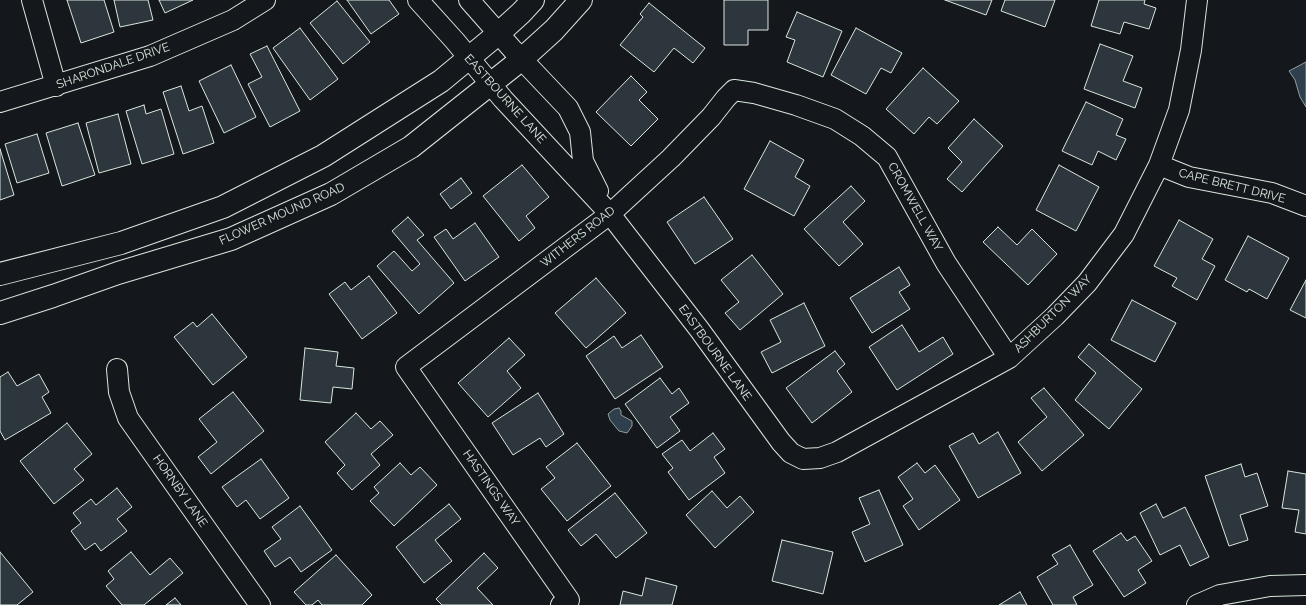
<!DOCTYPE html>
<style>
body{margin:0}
canvas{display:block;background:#14181c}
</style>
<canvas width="1306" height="605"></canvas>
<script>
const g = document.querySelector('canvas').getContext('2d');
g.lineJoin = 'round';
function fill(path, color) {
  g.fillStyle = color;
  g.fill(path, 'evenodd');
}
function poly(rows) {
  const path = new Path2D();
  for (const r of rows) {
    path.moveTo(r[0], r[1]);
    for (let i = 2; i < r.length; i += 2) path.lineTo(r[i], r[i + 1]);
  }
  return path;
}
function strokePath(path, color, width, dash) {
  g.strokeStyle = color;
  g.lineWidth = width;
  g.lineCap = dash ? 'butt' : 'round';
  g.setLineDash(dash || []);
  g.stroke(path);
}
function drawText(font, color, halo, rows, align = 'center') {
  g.font = font + ' Raleway,sans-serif';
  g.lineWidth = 3;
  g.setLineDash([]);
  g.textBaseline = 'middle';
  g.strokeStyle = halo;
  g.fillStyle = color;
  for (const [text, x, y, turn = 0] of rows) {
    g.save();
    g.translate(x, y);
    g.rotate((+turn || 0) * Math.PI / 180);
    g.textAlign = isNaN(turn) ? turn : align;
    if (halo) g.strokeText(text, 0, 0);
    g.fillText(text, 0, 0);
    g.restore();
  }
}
const water = poly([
 [1306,62,1306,107,1300,97,1295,80,1289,71,1306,62],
 [619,408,621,411,621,415,632,421,632,426,627,433,619,431,610,420,608,414,614,409,619,408]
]);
fill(water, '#2f3f4d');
strokePath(water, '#939e99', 1);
const building = poly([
 [67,0,104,0,114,32,81,43,67,0],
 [114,0,148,0,153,20,120,27,114,0],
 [159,0,193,0,165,13,159,0],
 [347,0,389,0,399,14,371,34,347,0],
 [724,0,768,0,768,30,748,30,748,45,724,45,724,0],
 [945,0,992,0,986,15,945,0],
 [1005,0,1055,0,1045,27,1001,11,1005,0],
 [1099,0,1145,0,1144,4,1156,8,1149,29,1124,22,1120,34,1091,26,1099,0],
 [337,1,370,42,343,64,310,23,337,1],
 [649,3,705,48,693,63,674,48,654,72,620,45,643,17,640,14,649,3],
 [797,12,842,31,823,77,787,62,795,40,786,37,797,12],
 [300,28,338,79,310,100,273,48,300,28],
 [856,28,902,53,891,73,881,68,866,94,831,75,856,28],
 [1100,44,1133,56,1123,81,1142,88,1135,108,1084,89,1100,44],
 [267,46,300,111,270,127,248,84,262,77,250,54,267,46],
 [231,65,256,117,224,133,199,81,231,65],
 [923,68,959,101,937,124,929,117,914,134,886,109,923,68],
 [631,76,647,92,639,100,658,119,631,146,596,112,631,76],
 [181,86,189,111,202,106,214,143,183,154,163,92,181,86],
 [1086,102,1123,119,1116,135,1126,139,1116,160,1098,151,1092,165,1062,151,1086,102],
 [144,105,146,114,161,109,174,154,142,164,126,111,144,105],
 [118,114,131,164,99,173,86,123,118,114],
 [974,119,1003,146,962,192,947,179,962,162,948,148,974,119],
 [78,123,95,175,62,186,46,133,78,123],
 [37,134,49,173,17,183,5,144,37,134],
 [770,141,804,160,795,177,810,186,794,216,744,189,770,141],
 [0,149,14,195,0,200,0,149],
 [522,165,549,197,526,216,535,228,519,241,483,196,522,165],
 [1059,165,1099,187,1076,231,1036,210,1059,165],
 [461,178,472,193,451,209,440,194,461,178],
 [851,186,865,201,843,222,863,244,839,266,804,229,851,186],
 [704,197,733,239,695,264,667,222,704,197],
 [408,217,424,235,417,240,454,283,419,314,377,266,394,251,412,271,420,264,392,231,408,217],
 [1179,220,1213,239,1202,259,1215,266,1197,300,1172,286,1177,278,1154,266,1179,220],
 [475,223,499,257,465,281,434,237,446,229,453,239,475,223],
 [998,227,1017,245,1032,229,1057,254,1028,285,983,242,998,227],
 [1248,236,1289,258,1267,299,1249,289,1247,292,1225,280,1248,236],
 [752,255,783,294,740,330,725,313,739,302,721,280,752,255],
 [899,267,910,285,899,292,910,309,872,333,850,298,899,267],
 [369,276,397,313,362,339,329,294,345,282,351,290,369,276],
 [596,278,626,313,586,348,555,313,596,278],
 [1306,280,1306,318,1290,310,1306,280],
 [1132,300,1176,323,1155,362,1111,340,1132,300],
 [804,303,825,346,772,373,761,352,781,342,770,320,804,303],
 [212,314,247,357,213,385,174,337,193,322,197,327,212,314],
 [902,325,919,352,943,337,953,354,897,390,869,347,902,325],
 [641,335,663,367,615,399,586,356,614,336,622,348,641,335],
 [509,338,525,355,507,371,521,388,488,417,458,383,509,338],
 [1089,344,1142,389,1109,429,1075,400,1096,373,1078,357,1089,344],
 [305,348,338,352,336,366,354,368,352,389,333,387,331,403,300,400,305,348],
 [835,351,845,364,837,371,852,392,812,423,786,388,835,351],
 [8,372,17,386,39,374,49,392,42,397,51,413,5,440,0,431,0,377,8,372],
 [660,378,672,394,679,388,689,403,670,417,680,431,657,448,625,404,660,378],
 [1044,388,1084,435,1042,471,1018,442,1047,417,1031,398,1044,388],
 [233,392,264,431,211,474,198,457,217,442,199,419,233,392],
 [538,393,564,434,546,447,540,438,513,455,492,423,538,393],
 [356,413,371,429,380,421,393,435,371,454,380,465,352,490,337,473,345,465,325,442,356,413],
 [67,423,92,454,74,469,84,480,54,504,20,461,67,423],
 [998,432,1021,473,978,498,949,446,973,433,979,444,998,432],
 [713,433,725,449,714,457,725,473,689,500,668,472,673,468,662,454,682,440,690,451,713,433],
 [577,443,611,486,567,521,541,489,555,478,546,467,577,443],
 [261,459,289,498,260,519,246,500,237,507,222,487,261,459],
 [400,463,411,475,420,467,437,485,394,526,370,501,379,493,374,487,400,463],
 [917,463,925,473,935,465,960,500,919,530,903,506,913,499,898,477,917,463],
 [1241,464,1245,477,1257,473,1268,506,1240,515,1248,540,1229,546,1205,476,1241,464],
 [1288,471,1306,474,1306,534,1295,532,1299,510,1282,508,1288,471],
 [117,488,132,507,117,519,127,531,101,551,95,543,85,550,71,531,81,523,73,513,91,499,96,505,117,488],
 [879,490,903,545,865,562,852,532,870,524,859,498,879,490],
 [712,491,727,508,740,496,754,512,715,548,686,515,712,491],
 [615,493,647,533,616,558,596,534,581,546,568,530,615,493],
 [449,504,461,519,435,540,452,561,424,583,396,547,449,504],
 [1156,504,1163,518,1185,507,1209,557,1190,566,1180,545,1160,555,1140,513,1156,504],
 [300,506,332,550,301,572,290,557,275,567,264,551,281,539,272,527,300,506],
 [1121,533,1127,541,1135,536,1152,561,1138,570,1146,583,1124,597,1093,551,1121,533],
 [782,540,833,552,823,594,772,581,782,540],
 [1070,545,1093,585,1073,597,1077,605,1053,605,1037,577,1058,564,1052,555,1070,545],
 [0,552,33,592,17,605,0,605,0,552],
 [131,552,150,575,170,558,183,573,144,605,122,605,106,586,114,579,108,571,131,552],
 [484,553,498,568,477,588,493,605,442,605,436,599,484,553],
 [336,555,372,595,362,605,322,605,318,600,312,605,306,605,294,592,336,555],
 [646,578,677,586,672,605,620,605,623,591,642,596,646,578],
 [1020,592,1027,605,999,605,1020,592],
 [175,598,181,605,166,605,175,598]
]);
fill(building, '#2c363c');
strokePath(building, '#d8e6dc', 1);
const minor = poly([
 [32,0,56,86],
 [418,0,455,41,503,99,610,214,699,329,781,442,791,453,803,459,820,458,837,452,1009,358,1055,316,1087,283,1124,234,1159,165,1179,110,1191,50,1197,0],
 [469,0,513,50,568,108,580,132,583,161,598,191],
 [0,102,150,56,233,20,265,0],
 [1159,165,1189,177,1272,193,1306,206],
 [117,369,119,392,128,418,260,605],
 [561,605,569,600,406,367,610,214,671,158,711,117,726,98,734,90,754,93,796,105,835,119,862,136,887,157,946,263,1009,358],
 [1197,605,1220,595,1270,586,1306,585]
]);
const major = poly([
 [0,274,121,243,223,207,323,156,441,81,499,33,521,13,533,0],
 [0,313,53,296,118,273,231,239,331,194,411,147,522,59,554,30,581,0]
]);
strokePath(minor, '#d8e6dc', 22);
strokePath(major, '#d8e6dc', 24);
strokePath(minor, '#14181c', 20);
strokePath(major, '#14181c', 22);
drawText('12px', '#d8e6dc', '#14181c', [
 ["SHARONDALE DRIVE",113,66,-19],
 ["EASTBOURNE LANE",505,99,48],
 ["CAPE BRETT DRIVE",1232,186,14],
 ["CROMWELL WAY",915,207,61],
 ["FLOWER MOUND ROAD",282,214,-24],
 ["WITHERS ROAD",578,237,-38],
 ["ASHBURTON WAY",1053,314,-45],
 ["EASTBOURNE LANE",715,353,54],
 ["HASTINGS WAY",491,488,55],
 ["HORNBY LANE",180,491,55]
]);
</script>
